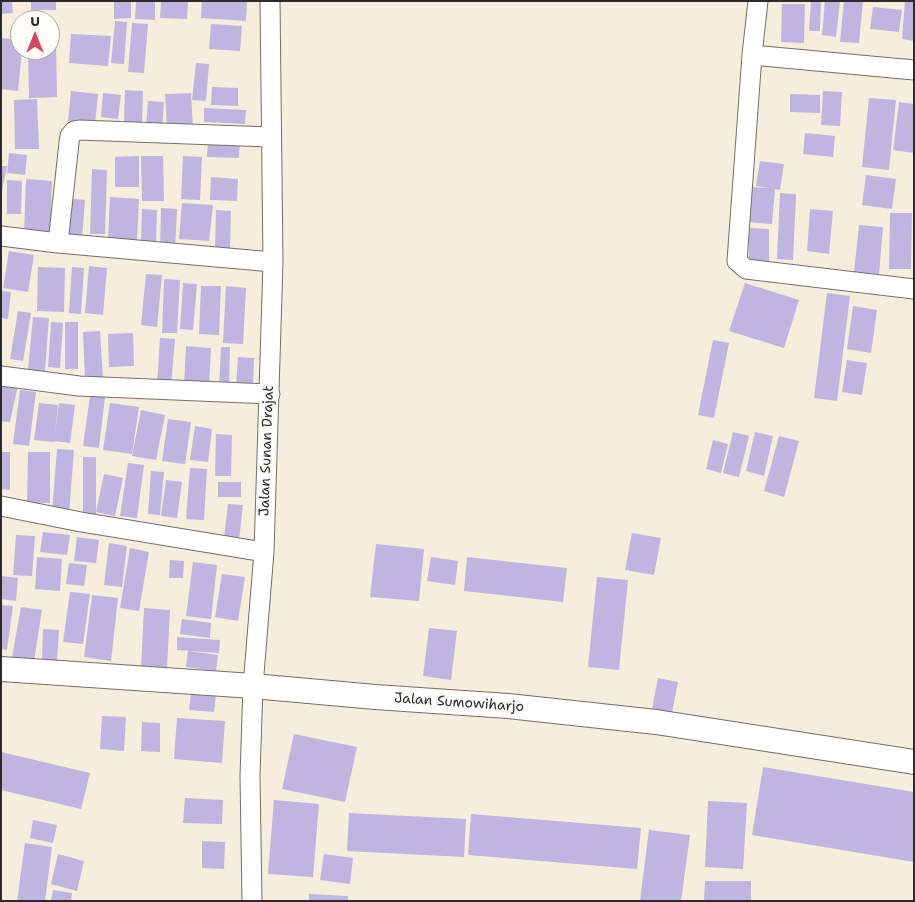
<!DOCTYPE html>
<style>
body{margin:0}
#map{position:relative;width:915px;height:902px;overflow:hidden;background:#f7eddc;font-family:"Shantell Sans",sans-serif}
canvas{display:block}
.frame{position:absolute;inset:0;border:2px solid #2b2b2b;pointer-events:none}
.north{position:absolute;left:10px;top:10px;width:50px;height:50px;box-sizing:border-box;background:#fdfcf7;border:1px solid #a9a8a5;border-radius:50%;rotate:0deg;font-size:14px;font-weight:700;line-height:20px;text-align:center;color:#2b2b2b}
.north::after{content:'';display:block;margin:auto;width:18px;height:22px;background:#d1495b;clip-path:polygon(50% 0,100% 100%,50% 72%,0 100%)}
</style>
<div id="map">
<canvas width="915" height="902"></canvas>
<div class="frame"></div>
<div class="north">U</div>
</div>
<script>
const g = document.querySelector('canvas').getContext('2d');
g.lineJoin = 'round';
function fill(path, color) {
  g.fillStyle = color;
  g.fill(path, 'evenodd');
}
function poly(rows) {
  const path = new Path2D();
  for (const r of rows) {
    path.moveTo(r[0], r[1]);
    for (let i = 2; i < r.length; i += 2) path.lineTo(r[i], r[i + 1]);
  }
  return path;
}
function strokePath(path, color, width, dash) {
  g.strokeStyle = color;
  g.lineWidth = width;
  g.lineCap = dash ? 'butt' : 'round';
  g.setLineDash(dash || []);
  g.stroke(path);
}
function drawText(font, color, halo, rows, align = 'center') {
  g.font = font + ' "Shantell Sans",sans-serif';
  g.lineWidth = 4.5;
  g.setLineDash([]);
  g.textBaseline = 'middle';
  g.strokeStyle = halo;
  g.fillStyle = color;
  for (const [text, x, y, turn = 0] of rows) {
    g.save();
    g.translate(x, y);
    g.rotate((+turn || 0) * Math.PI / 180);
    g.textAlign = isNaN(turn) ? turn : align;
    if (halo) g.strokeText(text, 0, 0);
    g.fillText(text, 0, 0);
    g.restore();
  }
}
fill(poly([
 [1,1,12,1,13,13,1,14],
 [31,1,56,1,56,10,31,10],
 [114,1,131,1,131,18,114,19],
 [136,1,155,1,155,20,135,19],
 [161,1,188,1,187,19,160,18],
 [202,1,247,1,246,21,201,18],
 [811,1,821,1,820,31,809,31],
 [825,1,840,1,836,37,822,35],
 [844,1,863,1,859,43,840,42],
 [905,1,914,1,914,41,902,39],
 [782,4,805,4,804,43,781,42],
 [873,7,902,10,899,32,870,29],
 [115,21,127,22,124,64,111,63],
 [132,23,148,24,144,73,128,72],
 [211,24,242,26,240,51,209,49],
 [71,34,111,36,108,66,69,63],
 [1,38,20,40,20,50,22,50,18,91,1,89],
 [50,45,56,45,57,97,29,98,28,50,50,50],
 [196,63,209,64,206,101,192,100],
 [212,87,238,88,238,106,211,105],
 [125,90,143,91,142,123,124,123],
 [71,91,98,94,95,124,68,121],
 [823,91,842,92,840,126,821,125],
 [103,93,121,95,118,119,101,117],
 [191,93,193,128,167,129,165,94],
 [790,94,820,95,820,113,790,112],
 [869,98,896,100,889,170,862,167],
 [37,99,39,149,15,149,14,100],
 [148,101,164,102,162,129,146,128],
 [899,102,914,104,914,153,893,150],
 [204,108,246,110,245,124,204,122],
 [805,133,835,136,833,157,803,154],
 [208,139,240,141,239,158,207,157],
 [9,153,27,155,25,175,7,173],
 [139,156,139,187,115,187,115,157],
 [141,156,163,156,164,201,142,201],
 [183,156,202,157,200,200,181,199],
 [760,161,784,164,780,190,775,189,772,224,747,222,750,187,771,188,756,186],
 [1,166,7,166,2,191,1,191],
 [92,169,107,170,105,234,90,234],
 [866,175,896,179,892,209,862,205],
 [211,177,238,179,237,201,210,200],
 [26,179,52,181,50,235,24,234],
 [7,180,22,181,21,214,7,214],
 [780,193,796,194,793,260,777,259],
 [110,197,139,199,137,241,108,239],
 [66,198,85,200,82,239,62,237],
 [182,203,213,205,209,241,179,239],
 [161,208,177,209,175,249,160,249],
 [142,209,157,210,156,245,141,245],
 [810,209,833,211,829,254,807,251],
 [216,210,231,211,230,249,215,249],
 [890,213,912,213,911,269,889,269],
 [859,225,883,227,879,274,854,272],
 [749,228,769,229,769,264,749,264],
 [9,251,34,255,28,292,3,288],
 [89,266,107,268,103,315,85,313],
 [38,267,65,268,64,312,37,311],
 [72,267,84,268,81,314,69,313],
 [146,274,162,275,157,327,141,325],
 [164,279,180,280,177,333,162,333],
 [183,283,197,284,193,330,180,329],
 [745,283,799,300,784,348,729,331],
 [201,286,221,286,219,335,199,334],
 [226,286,246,288,243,344,223,343],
 [1,291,11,292,8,319,1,318],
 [827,293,850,296,837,401,814,398],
 [853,306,877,310,871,353,847,349],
 [18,311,31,313,23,361,10,359],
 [33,317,49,318,45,371,28,370],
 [51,322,63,323,60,368,48,367],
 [65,322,78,322,78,369,65,369],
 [100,331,103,378,85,379,83,332],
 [133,333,134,366,109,367,108,334],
 [160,338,175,339,171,386,157,385],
 [713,340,729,343,714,418,698,415],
 [186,346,211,348,209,387,184,386],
 [221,347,230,347,229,389,219,389],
 [238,357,254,358,253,386,236,385],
 [847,360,867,363,862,395,842,392],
 [1,382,18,385,10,422,1,421],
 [20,390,36,392,29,446,13,444],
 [90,396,105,397,99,448,83,446],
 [39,403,58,405,54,442,34,440],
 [59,403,75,405,70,443,54,441],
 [110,403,139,407,132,454,103,450],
 [141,410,165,415,156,460,132,456],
 [168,419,191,422,185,464,162,461],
 [195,426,212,429,208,462,190,460],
 [733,432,749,436,739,477,723,473],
 [755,432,773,436,764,476,746,471],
 [216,434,232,435,231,476,215,476],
 [779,436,799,441,784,497,764,491],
 [713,440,728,444,721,473,706,469],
 [57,449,74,450,69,514,52,512],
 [1,452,10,452,10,490,1,489],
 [28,452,50,452,50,503,27,503],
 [83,457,96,457,96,515,83,515],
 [128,463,144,465,137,518,120,516],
 [190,468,207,469,204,520,186,519],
 [151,471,164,472,160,515,148,514],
 [104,474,123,478,115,516,96,512],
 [166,480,182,482,177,518,161,516],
 [218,482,241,482,241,497,218,497],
 [228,504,243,505,239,540,224,538],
 [43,532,70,535,67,555,40,552],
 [632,533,661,538,654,575,625,570],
 [16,535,35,536,32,576,13,575],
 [77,537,99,540,96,563,74,561],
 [109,543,127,546,122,587,104,585],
 [376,544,424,549,419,601,370,597],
 [130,548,149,552,139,611,120,608],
 [37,557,62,559,60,591,35,589],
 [431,557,458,561,455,585,427,581],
 [467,557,567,568,563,602,464,591],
 [170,560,184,561,183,578,169,578],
 [193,562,217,565,211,619,186,616],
 [69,563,87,565,84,586,66,584],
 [222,574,245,577,238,621,215,617],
 [1,576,18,578,16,601,1,599],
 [597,577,628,580,619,670,588,667],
 [70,592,90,594,83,644,63,642],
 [92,595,118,598,111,661,84,657],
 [1,605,13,606,7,650,1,649],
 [21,607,42,610,34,661,12,657],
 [144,608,170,610,167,669,141,668],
 [182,619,211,623,210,638,180,634],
 [429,628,457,631,451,680,423,676],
 [43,629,59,630,57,661,42,660],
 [177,637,220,640,219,653,177,650],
 [188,651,218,655,216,671,186,667],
 [658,678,678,682,672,713,652,709],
 [191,693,216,695,214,712,189,710],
 [102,716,126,717,124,751,100,749],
 [177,718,225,721,222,763,174,759],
 [142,722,160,723,160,752,141,751],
 [294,734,357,747,345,802,282,789],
 [1,752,90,773,81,809,1,790],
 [763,767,914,792,914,862,752,835],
 [185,798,223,800,222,824,183,823],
 [274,800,319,804,313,877,268,874],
 [708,801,747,803,743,869,705,867],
 [349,813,466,819,464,857,347,851],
 [471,814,641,828,637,869,468,855],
 [33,820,57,825,53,843,30,838],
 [649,830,690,835,681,901,640,901],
 [202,841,225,842,224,869,202,868],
 [25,843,52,847,45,901,17,901],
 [58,854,84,861,77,891,51,884],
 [324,854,353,858,350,884,320,880],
 [705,881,751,881,751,901,704,901],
 [53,890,72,893,71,901,51,901],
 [309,894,348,896,348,901,309,901]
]), '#beb5e0');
const minor = poly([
 [758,1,752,55,737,261,746,269,914,289],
 [752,55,914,70],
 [1,236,58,243,273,262],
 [58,243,69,143,70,136,74,131,79,130,270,137],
 [1,376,79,386,270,394],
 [1,506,81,522,264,552],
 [252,901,250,776,253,686,264,552,273,262,270,1]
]);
const tertiary = poly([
 [1,669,253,686,375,697,508,706,656,722,914,762]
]);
strokePath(minor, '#726f69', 21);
strokePath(tertiary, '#726f69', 26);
strokePath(minor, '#fff', 19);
strokePath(tertiary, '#fff', 24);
drawText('14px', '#2b2b2b', '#fdfcf7', [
 ["Jalan Sunan Drajat",267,451,-88],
 ["Jalan Sumowiharjo",459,703,4]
]);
</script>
